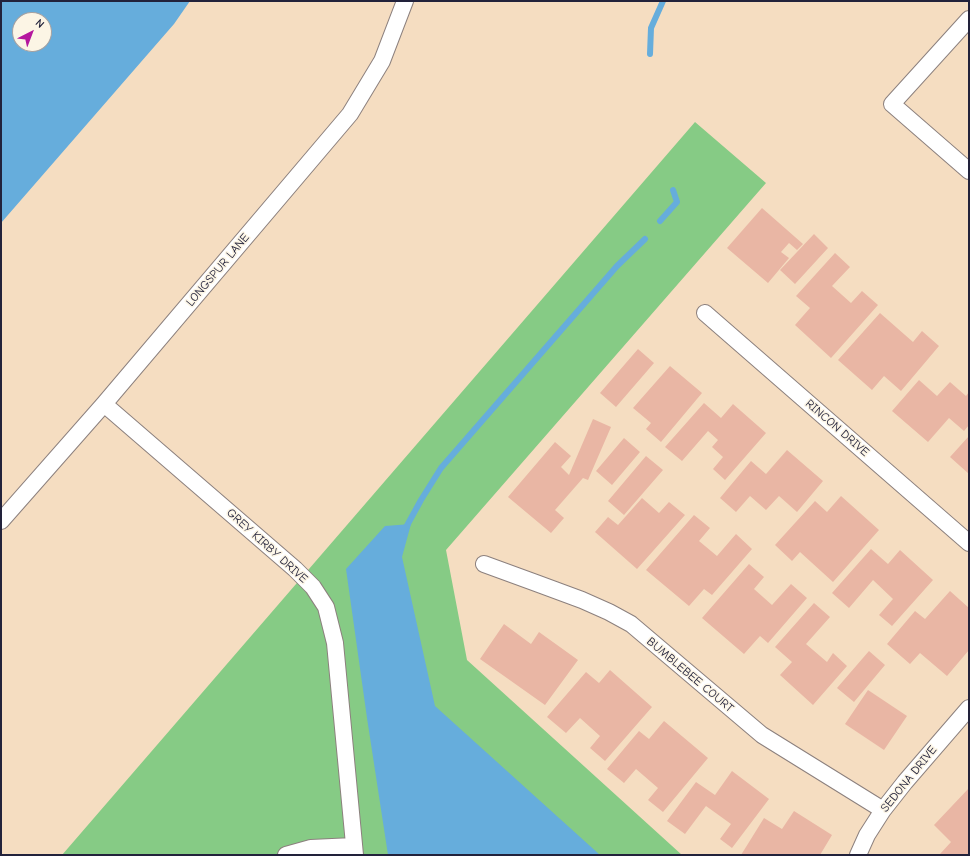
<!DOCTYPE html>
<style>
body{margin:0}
#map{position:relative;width:970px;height:856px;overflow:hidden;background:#f5ddc1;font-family:"Comic Neue",sans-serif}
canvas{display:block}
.frame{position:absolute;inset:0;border:2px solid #22223b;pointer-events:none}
.north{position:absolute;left:12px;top:12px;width:40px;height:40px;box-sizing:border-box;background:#fcf5e5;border:1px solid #a5a1a1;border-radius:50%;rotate:42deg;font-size:11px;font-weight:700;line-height:16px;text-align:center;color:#22223b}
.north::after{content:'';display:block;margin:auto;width:14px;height:18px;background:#b5179e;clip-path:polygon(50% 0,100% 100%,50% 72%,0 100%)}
</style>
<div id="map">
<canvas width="970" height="856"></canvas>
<div class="frame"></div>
<div class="north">N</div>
</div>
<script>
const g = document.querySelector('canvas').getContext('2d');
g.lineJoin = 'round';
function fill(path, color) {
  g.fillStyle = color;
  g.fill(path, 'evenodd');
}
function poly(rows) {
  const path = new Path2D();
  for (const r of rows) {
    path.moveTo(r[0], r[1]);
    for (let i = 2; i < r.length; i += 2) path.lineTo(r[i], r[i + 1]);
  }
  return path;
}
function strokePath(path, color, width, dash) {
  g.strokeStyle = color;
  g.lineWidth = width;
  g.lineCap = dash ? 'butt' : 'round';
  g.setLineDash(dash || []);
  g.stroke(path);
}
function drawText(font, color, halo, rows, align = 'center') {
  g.font = font + ' "Comic Neue",sans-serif';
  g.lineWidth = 3;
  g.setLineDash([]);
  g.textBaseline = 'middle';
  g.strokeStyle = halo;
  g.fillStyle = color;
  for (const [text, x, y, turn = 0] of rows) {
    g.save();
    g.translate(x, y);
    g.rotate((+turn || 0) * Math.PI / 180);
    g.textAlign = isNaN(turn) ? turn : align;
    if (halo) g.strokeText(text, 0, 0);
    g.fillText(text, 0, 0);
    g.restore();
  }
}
fill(poly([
 [695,122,766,183,446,550,467,660,682,855,62,855]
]), '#86cb85');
fill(poly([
 [1,1,190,1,174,24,1,223],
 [20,20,44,20,44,44,20,44],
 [411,524,402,557,435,706,600,855,388,855,367,718,346,569,385,526]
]), '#66addc');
strokePath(poly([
 [650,54,651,28,663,1],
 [660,221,677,202,673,190],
 [404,531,421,500,441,468,617,266,645,239]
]), '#66addc', 6);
fill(poly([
 [762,208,803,244,797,250,789,243,781,252,789,258,768,283,727,248],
 [814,234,828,248,795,284,780,270],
 [835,253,850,267,832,286,851,303,862,291,878,305,831,358,795,325,810,308,796,296],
 [880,313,913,342,922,331,939,346,901,391,884,376,872,390,838,360],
 [638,349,654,363,616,407,600,393],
 [670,366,702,393,661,442,646,429,651,423,633,408],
 [919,380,937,396,950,382,966,396,969,392,969,425,964,431,949,418,928,442,892,411],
 [704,403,721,418,733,404,766,433,725,480,713,469,723,457,712,447,718,440,708,431,682,461,665,447],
 [593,419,611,427,588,480,583,478,555,510,564,518,551,533,508,497,555,442,571,456,561,467,569,475],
 [969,436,969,474,950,457],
 [624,438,640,452,612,485,596,471],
 [787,450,823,481,797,512,779,496,766,510,750,496,736,512,720,498,751,461,766,474],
 [646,456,663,470,624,515,608,501],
 [841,496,879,530,833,582,800,552,792,561,775,545,815,501,827,512],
 [642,498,659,513,669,502,685,515,637,569,595,532,608,517,618,525],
 [694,515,710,528,699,541,717,556,736,534,752,549,712,595,704,589,689,606,646,570],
 [871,549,888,564,900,550,933,580,892,626,879,615,893,599,873,580,849,608,832,593],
 [749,564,764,577,754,589,772,605,791,584,807,598,768,643,760,636,744,654,702,618],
 [950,591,969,608,969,650,947,676,920,653,910,664,887,644,915,611,925,619],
 [814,603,830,617,806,644,827,662,833,653,847,666,813,705,780,675,792,662,775,647],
 [504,624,531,644,539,632,578,660,545,705,480,659],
 [869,651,885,665,854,702,837,688],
 [610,670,652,707,605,761,590,748,600,736,580,718,566,733,547,717,586,672,599,683],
 [868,690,907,716,884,750,845,724],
 [664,721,708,758,663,812,648,800,658,788,636,769,624,783,607,769,639,731,649,739],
 [732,771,769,799,732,848,720,839,731,824,706,806,685,834,667,821,696,782,715,795],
 [969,788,969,855,942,855,940,854,951,842,934,825],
 [794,811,832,835,820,855,741,855,764,818,782,829]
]), '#e9b6a4');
const street = poly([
 [969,19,892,104,969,171],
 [705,313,969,543],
 [104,404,295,569,313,587,326,607,335,643,355,855],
 [1,521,104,404,350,114,382,61,405,1],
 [484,564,536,583,582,600,609,612,631,624,762,735,883,810],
 [286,855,311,848,354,846],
 [858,855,867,835,883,810,905,782,969,708]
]);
strokePath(street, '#8c807e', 18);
strokePath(street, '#fff', 16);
drawText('12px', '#22223b', '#fcf5e5', [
 ["LONGSPUR LANE",218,270,-50],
 ["RINCON DRIVE",837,428,41],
 ["GREY KIRBY DRIVE",267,546,42],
 ["BUMBLEBEE COURT",690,675,40],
 ["SEDONA DRIVE",909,779,-51]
]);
</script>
